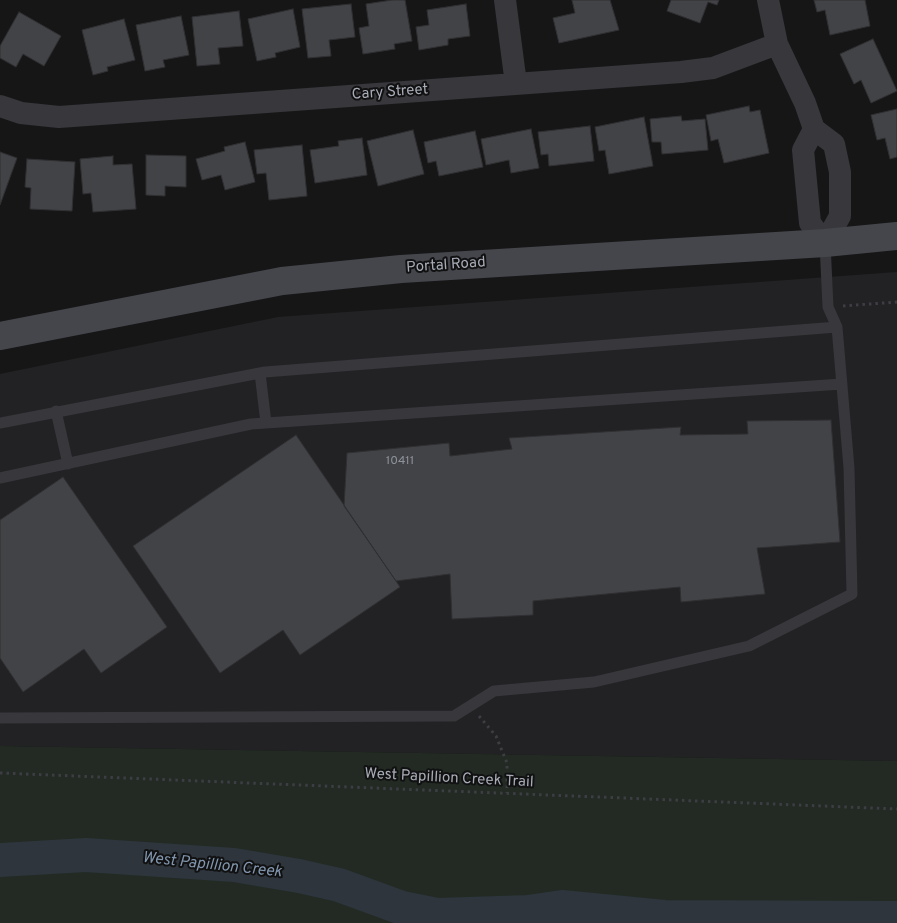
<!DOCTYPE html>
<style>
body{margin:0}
canvas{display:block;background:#161617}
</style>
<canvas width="897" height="923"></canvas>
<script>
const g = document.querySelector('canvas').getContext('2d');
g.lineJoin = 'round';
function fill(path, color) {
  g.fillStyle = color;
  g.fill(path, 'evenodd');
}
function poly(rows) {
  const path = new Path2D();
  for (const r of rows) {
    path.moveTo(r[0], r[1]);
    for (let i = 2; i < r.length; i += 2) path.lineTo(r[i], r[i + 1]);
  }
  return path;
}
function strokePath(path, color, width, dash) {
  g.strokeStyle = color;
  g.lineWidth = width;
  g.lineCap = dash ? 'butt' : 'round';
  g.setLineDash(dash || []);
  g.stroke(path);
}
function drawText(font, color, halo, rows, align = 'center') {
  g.font = font + ' Overpass,sans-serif';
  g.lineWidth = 4;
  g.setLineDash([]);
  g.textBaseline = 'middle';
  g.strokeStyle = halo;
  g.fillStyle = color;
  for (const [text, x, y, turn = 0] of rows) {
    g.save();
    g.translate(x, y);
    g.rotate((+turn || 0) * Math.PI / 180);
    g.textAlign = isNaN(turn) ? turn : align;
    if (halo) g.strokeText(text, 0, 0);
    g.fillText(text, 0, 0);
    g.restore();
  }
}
fill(poly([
 [897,272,897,761,0,746,0,374,278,317]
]), '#222224');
fill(poly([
 [0,746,897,761,897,923,0,923]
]), '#222a23');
strokePath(poly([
 [0,860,86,855,234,865,299,876,339,885,402,908,437,915,528,912,562,907,664,917,897,918]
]), '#2e353c', 34);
const building = poly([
 [392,0,405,0,412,41,394,44,395,49,363,54,359,28,369,26,366,4,392,0],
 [572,0,610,0,619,30,559,43,553,18,575,13,572,0],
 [671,0,719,0,717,5,708,2,700,23,667,11,671,0],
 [814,0,865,0,870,26,830,35,825,10,817,12,814,0],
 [351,4,355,37,329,40,331,56,308,58,302,9,351,4],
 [466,4,470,36,448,39,448,45,419,50,416,27,429,25,427,10,466,4],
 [293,9,300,47,275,53,276,57,257,61,248,19,293,9],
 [239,11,243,46,218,48,220,64,197,66,192,17,239,11],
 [19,12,61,36,44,66,23,54,16,67,0,58,0,46,19,12],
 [181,16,189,55,163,60,165,67,145,71,136,25,181,16],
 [124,19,135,60,107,67,108,71,93,75,82,30,124,19],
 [873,39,897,91,871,103,861,80,854,84,840,54,873,39],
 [749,106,750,112,760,110,769,153,724,163,718,139,711,141,706,115,749,106],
 [897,109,897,157,890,159,885,138,877,140,871,115,897,109],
 [681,116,682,121,705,119,708,150,662,154,661,142,652,142,650,119,681,116],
 [644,117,653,166,609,174,605,150,599,151,595,127,644,117],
 [590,126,594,161,549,166,548,154,541,155,538,132,590,126],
 [531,129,539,168,511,173,509,160,486,165,481,139,531,129],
 [413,130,424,174,378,186,367,141,413,130],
 [475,131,483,167,439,176,436,161,428,163,424,142,475,131],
 [362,138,367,175,315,183,310,150,339,146,338,141,362,138],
 [245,142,255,182,225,190,221,175,202,180,196,159,225,151,224,147,245,142],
 [302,145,307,196,269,200,266,173,257,174,254,150,302,145],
 [0,152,17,158,0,205,0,152],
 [146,155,186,156,186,187,165,186,165,196,146,195,146,155],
 [113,156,113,165,132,164,136,209,93,212,91,193,83,194,80,159,113,156],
 [27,159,75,162,72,211,30,209,31,188,25,187,27,159],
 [831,420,840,542,757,548,765,594,681,602,680,587,533,601,533,615,452,619,450,574,396,581,344,506,347,453,449,443,450,456,512,449,509,438,681,427,680,435,748,434,747,421,831,420],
 [296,435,400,587,300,655,283,630,220,673,133,546,296,435],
 [63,477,167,627,101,673,84,649,23,692,0,658,0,520,63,477]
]);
fill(building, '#424347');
strokePath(building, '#303033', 1);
strokePath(poly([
 [843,306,897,302],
 [479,716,496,736,507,763,507,793],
 [0,773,897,809]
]), '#3d3e43', 3, [2.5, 4]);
strokePath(poly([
 [260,373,266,423],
 [56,411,68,464],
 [0,423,265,372,837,327],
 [0,478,251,424,842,384],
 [0,718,454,716,494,691,594,682,749,646,852,594,849,468,837,327,828,307,825,243]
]), '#37373c', 11);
strokePath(poly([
 [505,0,516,84],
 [768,0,777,44,805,103,814,129,834,144,840,172,840,216,825,243,810,223,803,150,814,129],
 [0,106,21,113,59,117,681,72,713,68,777,44]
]), '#37373c', 22);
strokePath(poly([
 [0,336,282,281,401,269,825,243,897,236]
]), '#45464c', 28);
drawText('12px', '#8e929a', null, [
 ["10411",400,462]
]);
drawText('15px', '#a8acb6', '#111112', [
 ["Cary Street",390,93,-4],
 ["Portal Road",446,266,-4],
 ["West Papillion Creek Trail",449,779,3]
]);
drawText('italic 16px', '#8297af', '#111112', [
 ["West Papillion Creek",212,866,6]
]);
</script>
